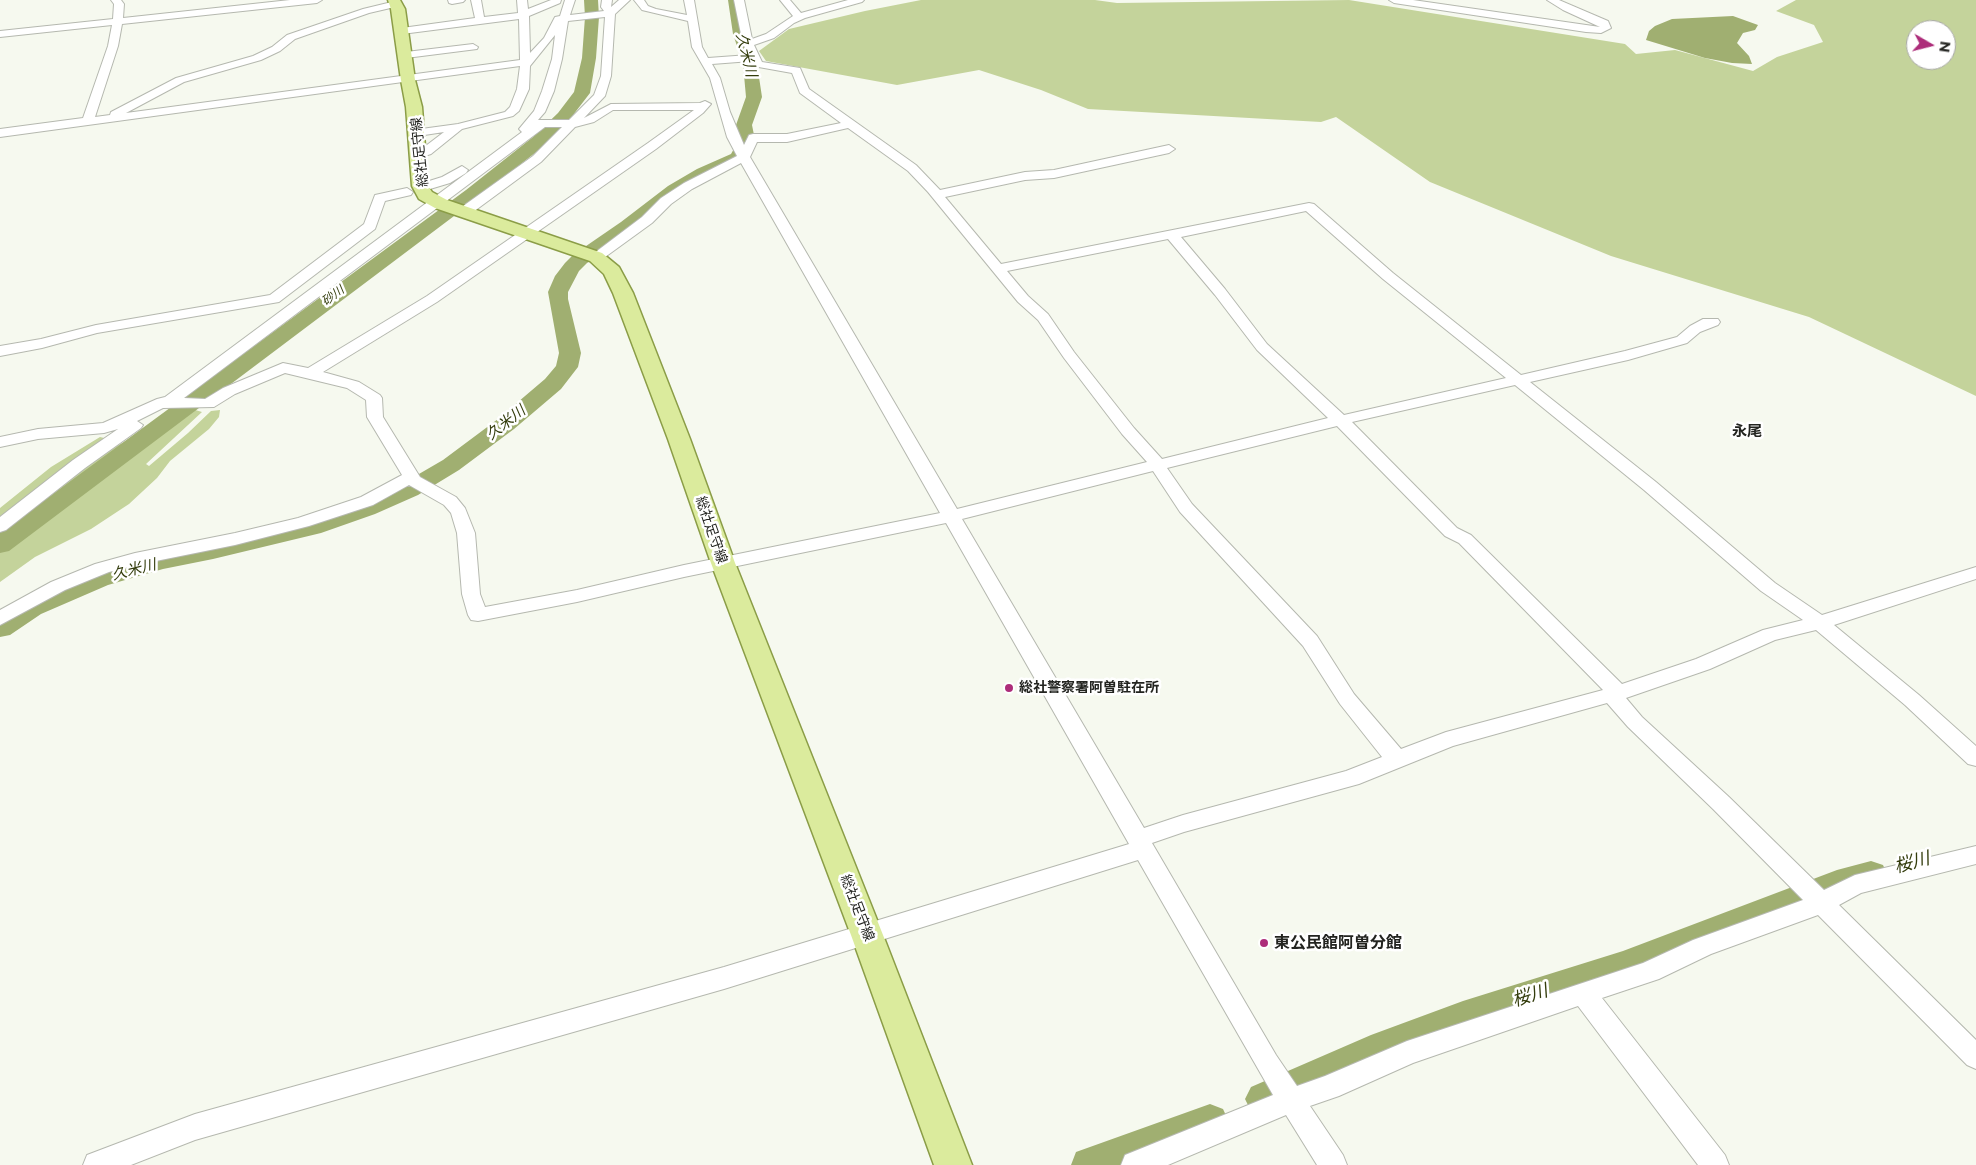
<!DOCTYPE html>
<meta charset="utf-8">
<style>
body{margin:0}
#map{position:relative;width:1976px;height:1165px;overflow:hidden;background:#f6f9ef;font-family:Montserrat,sans-serif}
canvas{display:block}
.north{position:absolute;left:1906px;top:20px;width:50px;height:50px;box-sizing:border-box;background:#fff;border:1px solid #a7a7a6;border-radius:50%;rotate:98deg;font-size:14px;font-weight:700;line-height:20px;text-align:center;color:#232420}
.north::after{content:'';display:block;margin:auto;width:18px;height:22px;background:#ad2d7a;clip-path:polygon(50% 0,100% 100%,50% 72%,0 100%)}
</style>
<div id="map">
<canvas width="1976" height="1165"></canvas>
<div class="north">N</div>
</div>
<script>
const g = document.querySelector('canvas').getContext('2d');
g.lineJoin = 'round';
function fill(path, color) {
  g.fillStyle = color;
  g.fill(path, 'evenodd');
}
function poly(rows) {
  const path = new Path2D();
  for (const r of rows) {
    path.moveTo(r[0], r[1]);
    for (let i = 2; i < r.length; i += 2) path.lineTo(r[i], r[i + 1]);
  }
  return path;
}
function strokePath(path, color, width, dash) {
  g.strokeStyle = color;
  g.lineWidth = width;
  g.lineCap = dash ? 'butt' : 'round';
  g.setLineDash(dash || []);
  g.stroke(path);
}
function drawText(font, color, halo, rows, align = 'center') {
  g.font = font + ' Montserrat,"Noto Sans JP",sans-serif';
  g.lineWidth = 5;
  g.setLineDash([]);
  g.textBaseline = 'middle';
  g.strokeStyle = halo;
  g.fillStyle = color;
  for (const [text, x, y, turn = 0] of rows) {
    g.save();
    g.translate(x, y);
    g.rotate((+turn || 0) * Math.PI / 180);
    g.textAlign = isNaN(turn) ? turn : align;
    if (halo) g.strokeText(text, 0, 0);
    g.fillText(text, 0, 0);
    g.restore();
  }
}
fill(poly([
 [921,0,1095,0,1117,3,1349,0,1625,44,1636,54,1675,50,1753,71,1777,57,1823,42,1814,25,1776,11,1796,0,1976,0,1976,396,1809,317,1611,256,1430,182,1336,117,1321,122,1088,109,1041,90,979,70,897,85,766,61,759,51,789,29,865,11],
 [1916,30,1946,30,1946,60,1916,60],
 [192,409,202,412,146,464,149,466,188,433,211,411,220,410,219,417,209,429,170,461,157,478,129,504,91,529,35,557,0,582,0,532,110,449],
 [100,437,108,439,0,522,0,508,51,467]
]), '#c4d39b');
fill(poly([
 [1733,16,1758,25,1755,30,1743,33,1737,43,1749,56,1752,64,1732,63,1705,58,1646,40,1649,31,1655,26,1672,19]
]), '#a0af71');
fill(poly([
 [584,0,598,0,599,17,596,58,590,93,570,119,545,145,478,198,9,551,0,553,0,533,466,190,533,137,558,113,574,92,582,58,585,17,584,0],
 [728,0,742,0,747,34,757,64,762,97,752,125,755,140,743,161,709,177,680,194,635,230,587,263,579,271,568,292,568,299,581,353,578,367,561,389,514,429,459,470,418,495,375,514,321,533,213,559,163,569,108,585,41,614,10,635,0,637,0,616,23,602,90,573,161,553,213,543,305,521,357,504,400,485,443,460,498,419,545,379,556,366,559,353,548,292,555,276,565,263,573,255,621,222,668,186,697,169,731,154,739,140,736,125,746,97,743,64,733,34,728,0],
 [1871,861,1883,865,1887,874,1883,883,1853,891,1627,980,1466,1032,1397,1059,1264,1117,1251,1111,1245,1099,1251,1087,1371,1035,1463,1001,1623,951,1837,870,1871,861],
 [1210,1104,1223,1109,1229,1122,1223,1135,1142,1165,1071,1165,1076,1152,1210,1104]
]), '#a0af71');
const minor = poly([
 [111,0,121,0,124,4,123,18,290,0,322,0,317,3,122,24,118,46,95,117,110,115,111,112,176,78,253,56,272,47,287,35,363,9,396,1,399,2,399,6,369,13,295,39,280,51,261,60,184,82,126,113,520,60,519,19,402,34,397,31,402,28,475,18,471,0,481,0,484,17,518,13,517,0,527,0,528,9,551,0,561,0,560,3,529,16,530,53,544,38,555,17,560,16,565,0,575,0,570,15,604,11,601,7,602,0,612,0,611,7,619,0,630,0,615,14,611,76,605,96,584,118,611,104,700,103,705,101,711,104,703,113,656,149,437,302,323,372,359,382,380,395,382,398,383,417,420,477,456,497,465,508,475,533,480,594,485,607,577,590,684,565,940,513,741,163,692,189,671,204,652,223,601,260,596,261,589,257,642,217,661,198,684,183,737,156,727,137,710,78,692,47,688,21,642,10,634,0,644,0,648,6,656,9,687,15,684,0,694,0,702,47,708,58,749,55,743,44,734,0,744,0,752,39,766,34,793,16,780,0,790,0,801,13,848,0,864,0,862,2,805,18,794,23,774,38,754,45,762,62,800,68,809,89,916,165,940,190,1025,172,1054,170,1169,145,1175,149,1169,153,1054,178,1025,180,945,197,1001,264,1309,203,1314,204,1393,273,1521,375,1625,351,1677,337,1690,326,1703,319,1718,319,1720,322,1718,325,1700,332,1687,343,1628,360,1530,382,1656,482,1775,583,1822,615,1976,567,1976,579,1834,625,1919,695,1976,746,1976,766,1968,764,1905,705,1816,630,1775,640,1710,669,1626,698,1642,717,1729,797,1824,890,1855,875,1976,846,1976,864,1861,893,1839,905,1976,1040,1976,1069,1967,1065,1818,915,1711,954,1659,979,1602,998,1725,1155,1729,1165,1698,1165,1578,1006,1413,1063,1339,1096,1310,1106,1343,1155,1347,1165,1317,1165,1286,1115,1168,1165,1121,1165,1125,1155,1273,1095,1138,860,724,989,195,1140,131,1165,83,1165,87,1155,195,1114,724,967,1129,844,946,523,684,577,577,602,478,621,471,620,468,615,462,594,457,533,451,513,444,505,409,485,373,505,309,526,235,545,136,565,109,572,65,590,0,625,0,610,51,582,95,564,135,553,235,533,298,518,361,497,402,475,367,417,366,400,347,388,285,373,235,394,214,407,163,408,137,421,143,425,141,428,85,468,6,530,0,532,0,517,73,460,118,429,104,433,38,439,0,447,0,437,38,429,103,423,157,399,165,397,522,132,519,129,534,111,542,91,552,59,555,35,530,66,529,89,519,111,513,116,462,129,431,154,419,158,413,154,415,151,423,148,444,132,418,136,412,132,414,130,458,124,505,112,510,107,517,89,520,66,0,137,0,129,83,118,108,46,112,25,0,37,0,31,113,19,114,4,111,0],
 [605,17,601,76,594,95,569,120,538,120,545,112,554,91,562,59,568,21,605,17],
 [751,61,753,66,792,73,800,93,841,123,787,134,753,134,749,135,744,145,730,112,720,78,712,64,751,61],
 [613,110,694,110,648,143,427,296,308,368,283,363,223,388,205,399,184,398,545,127,562,127,533,156,459,209,457,212,459,215,469,215,541,162,575,127,594,122,613,110],
 [848,128,908,171,928,192,1018,302,1038,320,1064,358,1122,434,1147,462,957,509,750,157,757,142,787,142,848,128],
 [1306,211,1383,279,1506,378,1344,415,1267,344,1225,289,1181,237,1306,211],
 [1168,239,1215,295,1257,350,1328,418,1162,459,1134,428,1074,352,1048,314,1028,296,1007,271,1168,239],
 [1515,385,1644,490,1761,591,1803,620,1763,630,1696,659,1622,684,1471,535,1457,528,1352,422,1515,385],
 [1337,426,1445,536,1459,543,1603,690,1446,732,1401,749,1354,694,1317,636,1192,504,1167,468,1337,426],
 [1153,471,1180,512,1303,646,1340,704,1382,757,1346,771,1183,815,1144,828,962,519,1153,471],
 [1607,703,1628,727,1713,809,1803,900,1693,940,1643,963,1407,1041,1325,1076,1297,1086,1276,1055,1152,843,1184,832,1359,784,1453,746,1607,703],
 [448,0,465,0,463,2,452,4,449,3,448,0],
 [1389,0,1413,0,1600,27,1563,10,1547,0,1559,0,1608,21,1611,28,1601,33,1586,32,1394,3,1389,0],
 [473,44,478,47,477,49,406,58,401,55,406,52,473,44],
 [462,166,468,170,466,173,450,183,430,189,424,185,426,182,442,177,462,166],
 [407,188,413,192,411,195,385,201,375,229,279,302,97,333,42,348,0,356,0,346,41,339,96,325,270,295,364,224,375,195,407,188]
]);
const major = poly([
 [388,0,400,0,405,9,415,80,422,107,428,186,432,192,447,200,602,253,619,267,633,293,690,439,735,563,883,935,972,1165,934,1165,851,935,711,563,668,439,613,293,604,274,590,261,435,208,419,199,412,186,406,107,401,80,391,9,388,0]
]);
strokePath(minor, '#b5b8af', 2);
strokePath(major, '#8b9d47', 3);
fill(minor, '#fff');
fill(major, '#dbeb9d');
for (const [x, y, r, color] of [
 [1009,688,5,"#ad2d7a"],
 [1264,943,5,"#ad2d7a"]
]) {
  const dot = new Path2D();
  dot.arc(x, y, r, 0, 2 * Math.PI);
  g.fillStyle = color;
  g.fill(dot);
  strokePath(dot, '#fff', 2);
}
drawText('italic 12px', '#333c0c', '#fff', [
 ["砂川",333,296,-37]
]);
drawText('14px', '#232420', '#fff', [
 ["総社足守線",420,152,-96],
 ["総社足守線",711,530,71],
 ["総社足守線",857,908,69]
]);
drawText('bold 14px', '#232420', '#fff', [
 ["総社警察署阿曽駐在所",1019,688]
], 'left');
drawText('italic 15px', '#333c0c', '#fff', [
 ["久米川",746,55,76],
 ["久米川",506,423,-38],
 ["久米川",134,570,-14]
]);
drawText('bold 15px', '#232420', '#fff', [
 ["永尾",1747,432]
]);
drawText('bold 16px', '#232420', '#fff', [
 ["東公民館阿曽分館",1274,943]
], 'left');
drawText('italic 18px', '#333c0c', '#fff', [
 ["桜川",1912,863,-15],
 ["桜川",1530,996,-18]
]);
</script>
